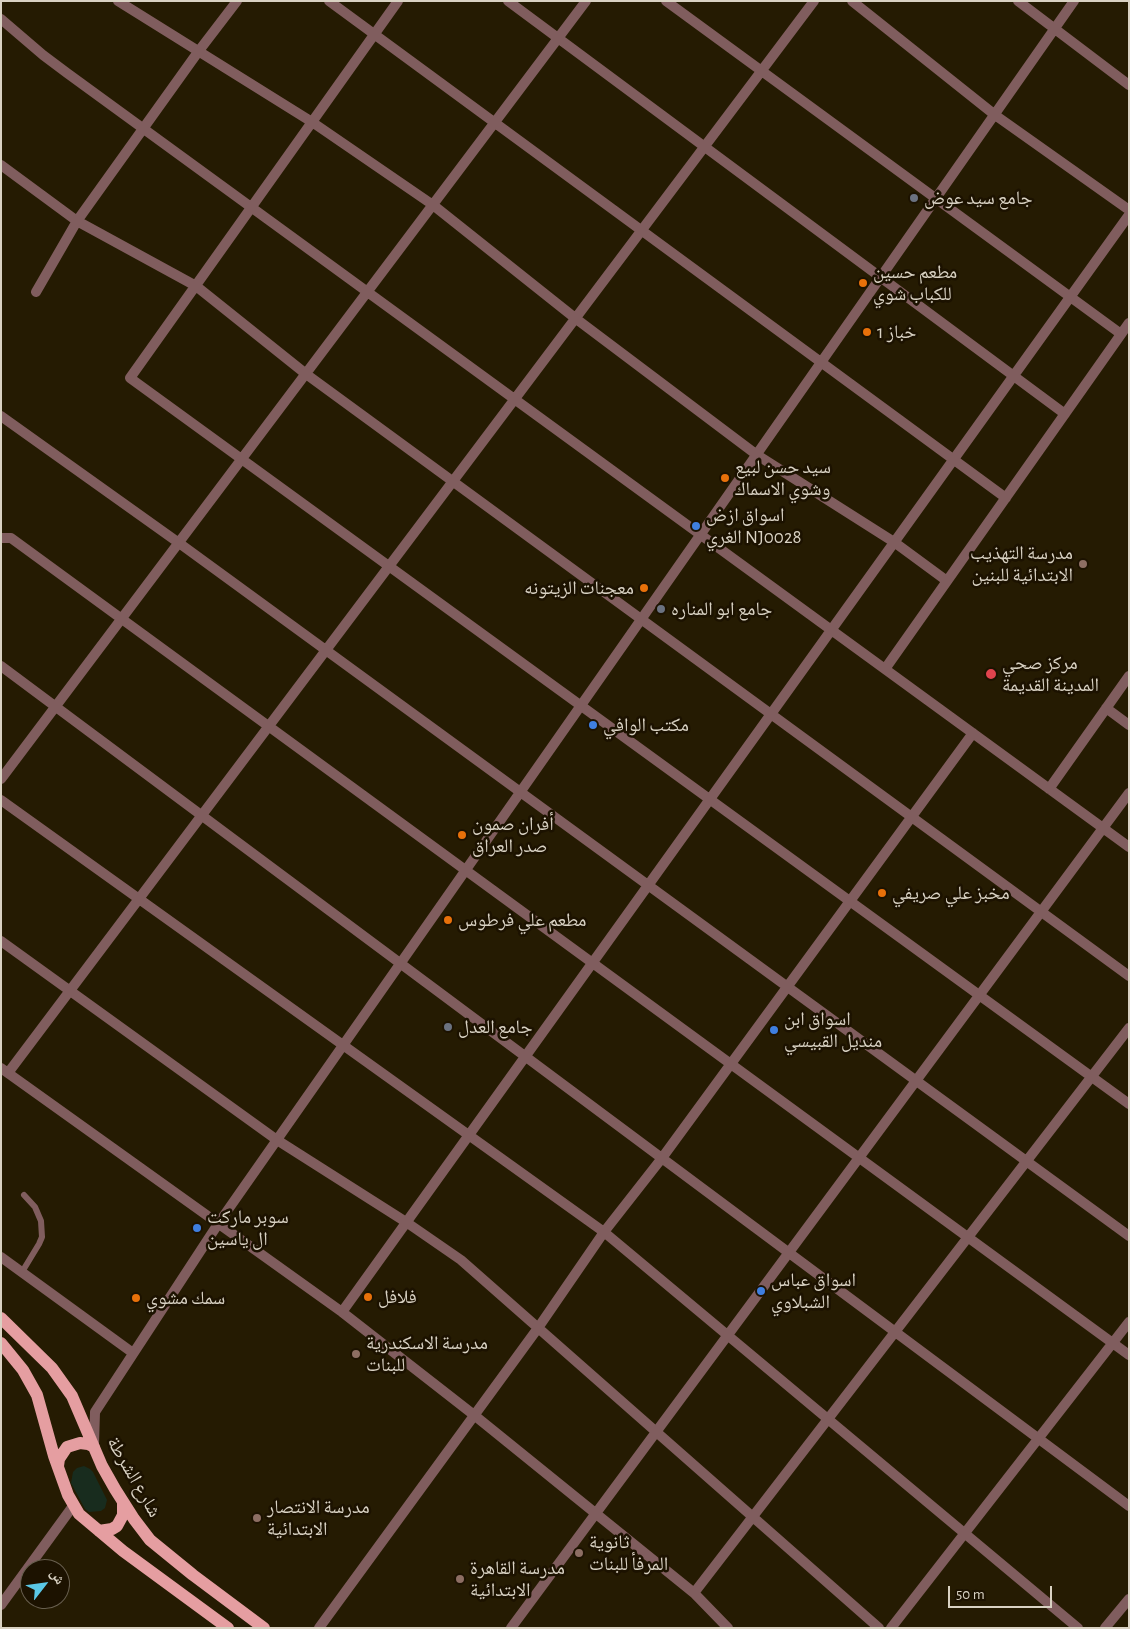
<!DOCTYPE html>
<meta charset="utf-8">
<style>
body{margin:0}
#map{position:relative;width:1130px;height:1629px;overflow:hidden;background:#251b02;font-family:"Alegreya Sans","Noto Naskh Arabic",sans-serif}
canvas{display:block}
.frame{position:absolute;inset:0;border:2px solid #d9d2c3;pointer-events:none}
.north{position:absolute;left:20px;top:1559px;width:50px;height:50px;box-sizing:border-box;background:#1c1200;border:1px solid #685f4e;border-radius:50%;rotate:60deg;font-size:14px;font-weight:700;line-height:20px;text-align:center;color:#d9d2c3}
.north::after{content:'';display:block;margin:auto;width:18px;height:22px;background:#5ac8e6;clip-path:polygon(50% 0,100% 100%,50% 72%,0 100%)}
.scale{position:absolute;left:948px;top:1586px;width:104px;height:22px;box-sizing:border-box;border:2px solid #d9d2c3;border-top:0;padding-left:6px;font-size:15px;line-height:18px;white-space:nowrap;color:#d9d2c3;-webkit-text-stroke:4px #1c1200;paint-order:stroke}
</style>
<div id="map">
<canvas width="1130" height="1629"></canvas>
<div class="frame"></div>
<div class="north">ش</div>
<div class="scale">50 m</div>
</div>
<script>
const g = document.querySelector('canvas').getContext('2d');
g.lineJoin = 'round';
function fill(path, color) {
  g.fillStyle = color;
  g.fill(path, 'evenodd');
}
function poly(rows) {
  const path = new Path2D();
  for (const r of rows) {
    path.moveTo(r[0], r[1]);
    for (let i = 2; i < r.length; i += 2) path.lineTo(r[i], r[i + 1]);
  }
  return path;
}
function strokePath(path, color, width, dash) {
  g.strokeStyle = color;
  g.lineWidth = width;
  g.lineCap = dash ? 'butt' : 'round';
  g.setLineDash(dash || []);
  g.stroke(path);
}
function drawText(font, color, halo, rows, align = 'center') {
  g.font = font + ' "Alegreya Sans","Noto Naskh Arabic",sans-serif';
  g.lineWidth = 5;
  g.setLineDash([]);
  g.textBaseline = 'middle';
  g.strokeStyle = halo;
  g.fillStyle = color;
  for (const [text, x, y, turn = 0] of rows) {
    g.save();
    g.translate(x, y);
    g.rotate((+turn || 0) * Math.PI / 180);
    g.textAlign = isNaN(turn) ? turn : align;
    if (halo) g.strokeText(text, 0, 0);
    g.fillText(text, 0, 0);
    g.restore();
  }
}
fill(poly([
 [84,1466,90,1469,93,1472,107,1500,105,1508,101,1511,89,1512,85,1509,71,1483,73,1472,77,1468]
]), '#182c1e');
strokePath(poly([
 [22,1272,39,1244,42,1237,41,1221,35,1207,24,1195]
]), '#805d5e', 6);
strokePath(poly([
 [118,1,312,122,433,205,575,318,757,455,894,542,947,581],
 [329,1,1006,498],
 [398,1,130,378,1129,1104],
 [508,1,1065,414],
 [666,1,1121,334],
 [852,1,995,115,1129,210],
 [1018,1,1129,85],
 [1,19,43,55,67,73,1129,847],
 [1,165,77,221,196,286,306,374,1129,976],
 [36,292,77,221,198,52,237,1],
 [1,416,179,543,1129,1236],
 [1,538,11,538,1129,1355],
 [1,666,1129,1506],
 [885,669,1129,323],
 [1106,708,1129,725],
 [1,779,586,1],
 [1049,789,1129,676],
 [1,800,604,1232,1078,1628],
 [1,941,277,1140,406,1222,461,1260,879,1628],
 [1,1068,342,1312,474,1415,694,1593,728,1628],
 [8,1073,814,1],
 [1,1257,133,1353],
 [342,1312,1129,215],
 [94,1444,95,1412,218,1224,1074,1],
 [694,1593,1129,1028],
 [1,1605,73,1506],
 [319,1628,538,1328,604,1232,662,1158,973,733],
 [511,1628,1129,793],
 [891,1628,1129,1322],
 [1105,1628,1129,1599]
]), '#805d5e', 10);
strokePath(poly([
 [1,1318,52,1368,72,1396,102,1466,115,1489,134,1519,150,1540,193,1575,264,1628],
 [1,1343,23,1370,37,1395,54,1456,68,1495,79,1514,123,1551,228,1628],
 [58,1466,59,1459,67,1447,80,1443,88,1444,94,1447],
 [99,1531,112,1529,117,1526,123,1515,123,1502]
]), '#e59ea1', 12);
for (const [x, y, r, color] of [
 [914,198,5,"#6b7280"],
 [863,283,5,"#e8710a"],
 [867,332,5,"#e8710a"],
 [725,478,5,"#e8710a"],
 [696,526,5,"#3f7fe0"],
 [1083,564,5,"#8d6e63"],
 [644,588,5,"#e8710a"],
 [661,609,5,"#6b7280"],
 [991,674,6,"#e0444e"],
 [593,725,5,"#3f7fe0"],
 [462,835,5,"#e8710a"],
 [882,893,5,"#e8710a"],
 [448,920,5,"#e8710a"],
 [448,1027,5,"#6b7280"],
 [774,1030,5,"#3f7fe0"],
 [197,1228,5,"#3f7fe0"],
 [761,1291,5,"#3f7fe0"],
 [368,1297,5,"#e8710a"],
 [136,1298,5,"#e8710a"],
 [356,1354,5,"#8d6e63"],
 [257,1518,5,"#8d6e63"],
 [579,1553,5,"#8d6e63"],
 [460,1579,5,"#8d6e63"]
]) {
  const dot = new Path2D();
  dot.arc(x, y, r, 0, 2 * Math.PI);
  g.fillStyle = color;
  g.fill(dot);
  strokePath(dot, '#1c1200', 2);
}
drawText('19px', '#d9d2c3', '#1c1200', [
 ["جامع سيد عوض",924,198],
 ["مطعم حسين",873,272],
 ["للكباب شوي",873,294],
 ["خباز 1",877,332],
 ["سيد حسن لبيع",735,467],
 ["وشوي الاسماك",735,489],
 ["اسواق ازض",706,515],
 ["الغري NJ0028",706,537],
 ["مدرسة التهذيب",1073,553,"right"],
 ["الابتدائية للبنين",1073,575,"right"],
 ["معجنات الزيتونه",634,588,"right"],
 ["جامع ابو المناره",671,609],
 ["مركز صحي",1002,663],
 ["المدينة القديمة",1002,685],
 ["مكتب الوافي",603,725],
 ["أفران صمون",472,824],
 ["صدر العراق",472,846],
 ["مخبز علي صريفي",892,893],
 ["مطعم علي فرطوس",458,920],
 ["اسواق ابن",784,1019],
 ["منديل القبيسي",784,1041],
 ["جامع العدل",458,1027],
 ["سوبر ماركت",207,1217],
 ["ال ياسين",207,1239],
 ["اسواق عباس",771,1280],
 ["الشبلاوي",771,1302],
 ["فلافل",378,1297],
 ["سمك مشوي",146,1298],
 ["مدرسة الاسكندرية",366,1343],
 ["للبنات",366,1365],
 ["مدرسة الانتصار",267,1507],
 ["الابتدائية",267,1529],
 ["ثانوية",589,1542],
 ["المرفأ للبنات",589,1564],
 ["مدرسة القاهرة",470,1568],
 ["الابتدائية",470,1590]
], 'left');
drawText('19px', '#d9d2c3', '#1c1200', [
 ["شارع الشرطة",134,1477,60]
]);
</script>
